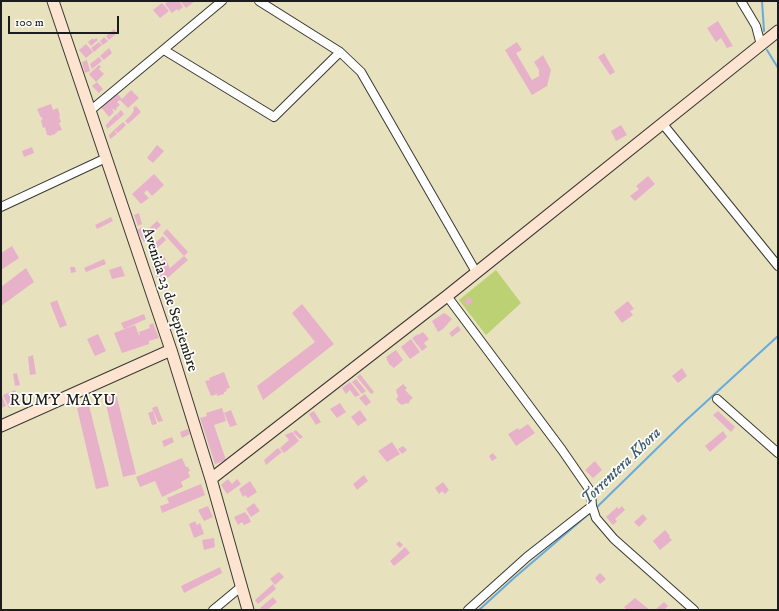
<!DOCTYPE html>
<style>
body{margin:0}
#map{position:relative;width:779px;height:611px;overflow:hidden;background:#e7e1be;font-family:"IM FELL DW Pica",serif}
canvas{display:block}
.frame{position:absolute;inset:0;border:2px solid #1c1c1c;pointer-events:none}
.scale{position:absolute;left:8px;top:16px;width:111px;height:18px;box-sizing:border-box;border:2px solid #1c1c1c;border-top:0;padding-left:5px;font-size:12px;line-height:14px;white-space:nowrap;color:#1c1c1c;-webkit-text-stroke:3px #fdfcf7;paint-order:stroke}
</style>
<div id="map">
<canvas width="779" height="611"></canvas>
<div class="frame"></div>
<div class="scale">100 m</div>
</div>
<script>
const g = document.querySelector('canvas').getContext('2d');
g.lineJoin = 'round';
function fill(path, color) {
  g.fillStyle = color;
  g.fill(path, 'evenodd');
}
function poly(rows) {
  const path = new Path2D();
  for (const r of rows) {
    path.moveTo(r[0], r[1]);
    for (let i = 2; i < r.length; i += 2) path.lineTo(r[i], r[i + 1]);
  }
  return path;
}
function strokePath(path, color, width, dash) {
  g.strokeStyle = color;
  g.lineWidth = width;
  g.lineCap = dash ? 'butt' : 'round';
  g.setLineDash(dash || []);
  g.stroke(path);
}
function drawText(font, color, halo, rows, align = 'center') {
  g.font = font + ' "IM FELL DW Pica",serif';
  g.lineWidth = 3.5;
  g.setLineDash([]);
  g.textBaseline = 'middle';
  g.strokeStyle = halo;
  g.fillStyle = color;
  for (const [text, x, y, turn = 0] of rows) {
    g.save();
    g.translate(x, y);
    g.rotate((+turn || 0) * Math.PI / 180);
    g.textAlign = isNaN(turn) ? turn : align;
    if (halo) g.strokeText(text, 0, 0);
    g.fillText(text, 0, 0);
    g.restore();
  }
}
fill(poly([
 [496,270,521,303,486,335,459,300]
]), '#bcd074');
strokePath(poly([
 [762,1,764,31],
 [767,50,778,68],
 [595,509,683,423,778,336],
 [479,610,514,578,591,512]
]), '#68aadc', 2);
fill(poly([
 [168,1,179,1,183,7,178,11,177,9,172,13,165,4],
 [180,1,195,1,186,8],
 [162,3,169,11,160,18,153,10],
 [718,21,733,46,727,48,721,38,716,42,707,28],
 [114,29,117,33,109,40,106,36],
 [104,37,108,41,103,45,100,41],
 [93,38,94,40,96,38,98,40,91,46,88,42],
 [99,42,102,45,94,52,91,48],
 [517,42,522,50,516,53,532,80,539,76,539,70,534,62,543,55,551,70,547,86,532,95,505,50],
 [86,44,93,52,86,58,79,50],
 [109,48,112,53,104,60,100,56],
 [604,53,615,72,610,75,598,57],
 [99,57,102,61,92,69,90,64],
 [87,60,90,71,85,73,82,62],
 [99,65,101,67,99,69,104,74,96,82,89,74],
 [97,82,103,89,99,93,92,86],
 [131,90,139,98,128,108,120,100,117,102,120,105,116,108,117,109,115,111,114,109,112,110,114,112,109,117,100,106,116,92,122,99],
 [51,104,53,110,58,108,60,116,59,116,61,122,59,123,62,130,58,131,55,134,49,136,49,135,47,135,45,127,43,128,41,120,43,119,40,116,37,109],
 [136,106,141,112,128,124,125,121,131,115,134,110,133,108],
 [121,110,124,114,120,118,117,114],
 [116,114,120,118,107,129,106,125],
 [123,122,126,125,118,133,114,130],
 [621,125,627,135,616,141,611,131],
 [114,130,117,134,110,139,109,135],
 [157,145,164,151,153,163,147,158],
 [32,147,34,153,24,157,22,151],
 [154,174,164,185,152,196,147,190,144,193,149,198,141,204,132,194],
 [648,176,655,184,635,201,630,196,639,189,636,186],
 [139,213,142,224,138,226,134,215],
 [111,217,113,221,97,229,95,225],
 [157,221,161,225,144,242,137,230,142,227,145,232],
 [167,229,188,252,184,256,163,233],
 [163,236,166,240,156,249,153,245],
 [12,246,19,258,1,270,1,253],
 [163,254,170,268,184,256,188,260,163,282,161,277,157,278,152,266,156,265,153,258],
 [104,259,106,264,86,272,84,268],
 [121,266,125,276,112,279,109,270],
 [70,267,75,267,76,272,71,273],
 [26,268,34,282,1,306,1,287],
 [469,297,473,301,468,306,464,302],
 [57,300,67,325,60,328,50,303],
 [628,301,634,309,630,311,633,315,622,323,614,312],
 [302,304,334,344,263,400,257,386,315,342,292,313],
 [444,313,446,314,452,319,443,329,438,332,432,321],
 [144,314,146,319,124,329,121,323],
 [153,323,159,338,149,341,149,344,122,353,114,333,135,325,139,335,140,335,139,332,150,328,149,325],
 [458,326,461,330,452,337,449,333],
 [423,332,429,339,424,343,427,347,422,351,412,338,418,334,418,335],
 [98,334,106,351,95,356,87,339],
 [411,339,420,352,410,359,401,347],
 [396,350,403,360,394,368,389,364,386,357],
 [33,355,36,374,30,375,28,357],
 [682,368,687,376,678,383,672,376],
 [224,372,230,388,226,389,227,391,224,392,224,394,217,396,217,394,211,396,205,381,210,380,209,378],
 [17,373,20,385,15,386,13,374],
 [360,374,374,392,371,394,357,377],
 [356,379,366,391,362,394,352,382],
 [350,382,360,395,355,397,350,390,346,394,342,388],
 [403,384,407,388,405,390,413,398,410,400,410,401,408,404,407,403,402,405,399,403,396,399,398,397,396,390],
 [15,390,20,403,9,408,3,395],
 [1,393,6,406,1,408],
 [116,393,136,474,123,477,104,396],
 [365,394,371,402,366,406,359,398],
 [340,403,346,412,337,418,330,409],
 [89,405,109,486,96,489,77,408],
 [157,406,163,421,158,422,152,408],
 [222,408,226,421,214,425,226,460,215,464,200,418,207,416,206,413],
 [231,410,237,425,230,427,224,413],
 [360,410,367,420,358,426,351,417],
 [153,411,157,424,152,425,148,413],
 [314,411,321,422,316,425,309,414],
 [718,411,735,427,731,432,713,415],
 [528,424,535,433,516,446,508,434,518,428,519,430],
 [188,429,190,434,182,438,180,432],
 [296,430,303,437,300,439,293,432],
 [723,431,727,437,710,452,705,446],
 [292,432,299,441,284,453,280,448,289,440,285,435],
 [172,437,174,442,164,447,162,441],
 [392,442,400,454,387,462,378,451],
 [403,446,407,450,402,454,398,449],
 [278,448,282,452,266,465,264,460],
 [493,453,497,458,492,461,489,456],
 [182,458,186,467,188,467,190,471,188,472,190,477,181,482,183,487,162,497,155,481,140,487,136,477],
 [595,461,602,470,593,478,585,470],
 [364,475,368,481,357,490,353,484],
 [228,479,232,484,237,479,241,484,227,494,221,485],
 [250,481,257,492,248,498,245,495,243,497,239,489],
 [443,482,449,490,445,494,442,491,439,494,435,488],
 [201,484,205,495,162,513,160,506,169,503,167,498],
 [254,503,260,511,251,517,246,509],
 [208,506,213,517,204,521,198,510],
 [622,506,625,510,615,519,617,521,613,525,606,517,617,507,619,509],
 [245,512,247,515,248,515,251,522,244,525,242,522,238,525,234,517],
 [643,514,647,519,639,527,634,522],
 [195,521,197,525,200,523,204,534,194,538,189,524],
 [665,530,670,536,669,537,672,540,660,550,653,541],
 [214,538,215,547,204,550,202,540],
 [399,541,403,545,400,548,396,544],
 [405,547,410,553,394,566,390,561],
 [220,567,222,573,184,593,181,586],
 [279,572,284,577,275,585,270,579],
 [600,573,606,579,600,584,595,578],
 [273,584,276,589,258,604,255,600],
 [273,597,277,602,267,610,262,610,260,608],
 [635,598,650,610,627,610,624,607],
 [664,602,668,606,664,610,655,610]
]), '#e8b1ca');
const street = poly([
 [259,1,340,52,361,72,476,272],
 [741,1,756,26,761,45],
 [164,50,274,117,340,52],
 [91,110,222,1],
 [662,123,778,266],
 [1,207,106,158],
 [447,296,562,450,591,492,592,506,596,518,614,539,694,610],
 [717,399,778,453],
 [213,610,242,586],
 [468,610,527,557,592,506]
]);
const secondary = poly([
 [53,1,171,350,211,479,248,610],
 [1,426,171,350],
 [211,479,447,296,778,31]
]);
strokePath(street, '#3a3a34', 10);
strokePath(secondary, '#3a3a34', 13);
strokePath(street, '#fff', 8);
strokePath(secondary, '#fde4d1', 11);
drawText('15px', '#1c1c1c', '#fdfcf7', [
 ["Avenida 23 de Septiembre",169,300,72]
]);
g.letterSpacing = '1px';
drawText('16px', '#1c1c1c', '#fdfcf7', [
 ["RUMY MAYU",63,402]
]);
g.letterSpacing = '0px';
drawText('italic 16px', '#3e5c72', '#fdfcf7', [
 ["Torrentera Khora",622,467,-44]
]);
</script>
